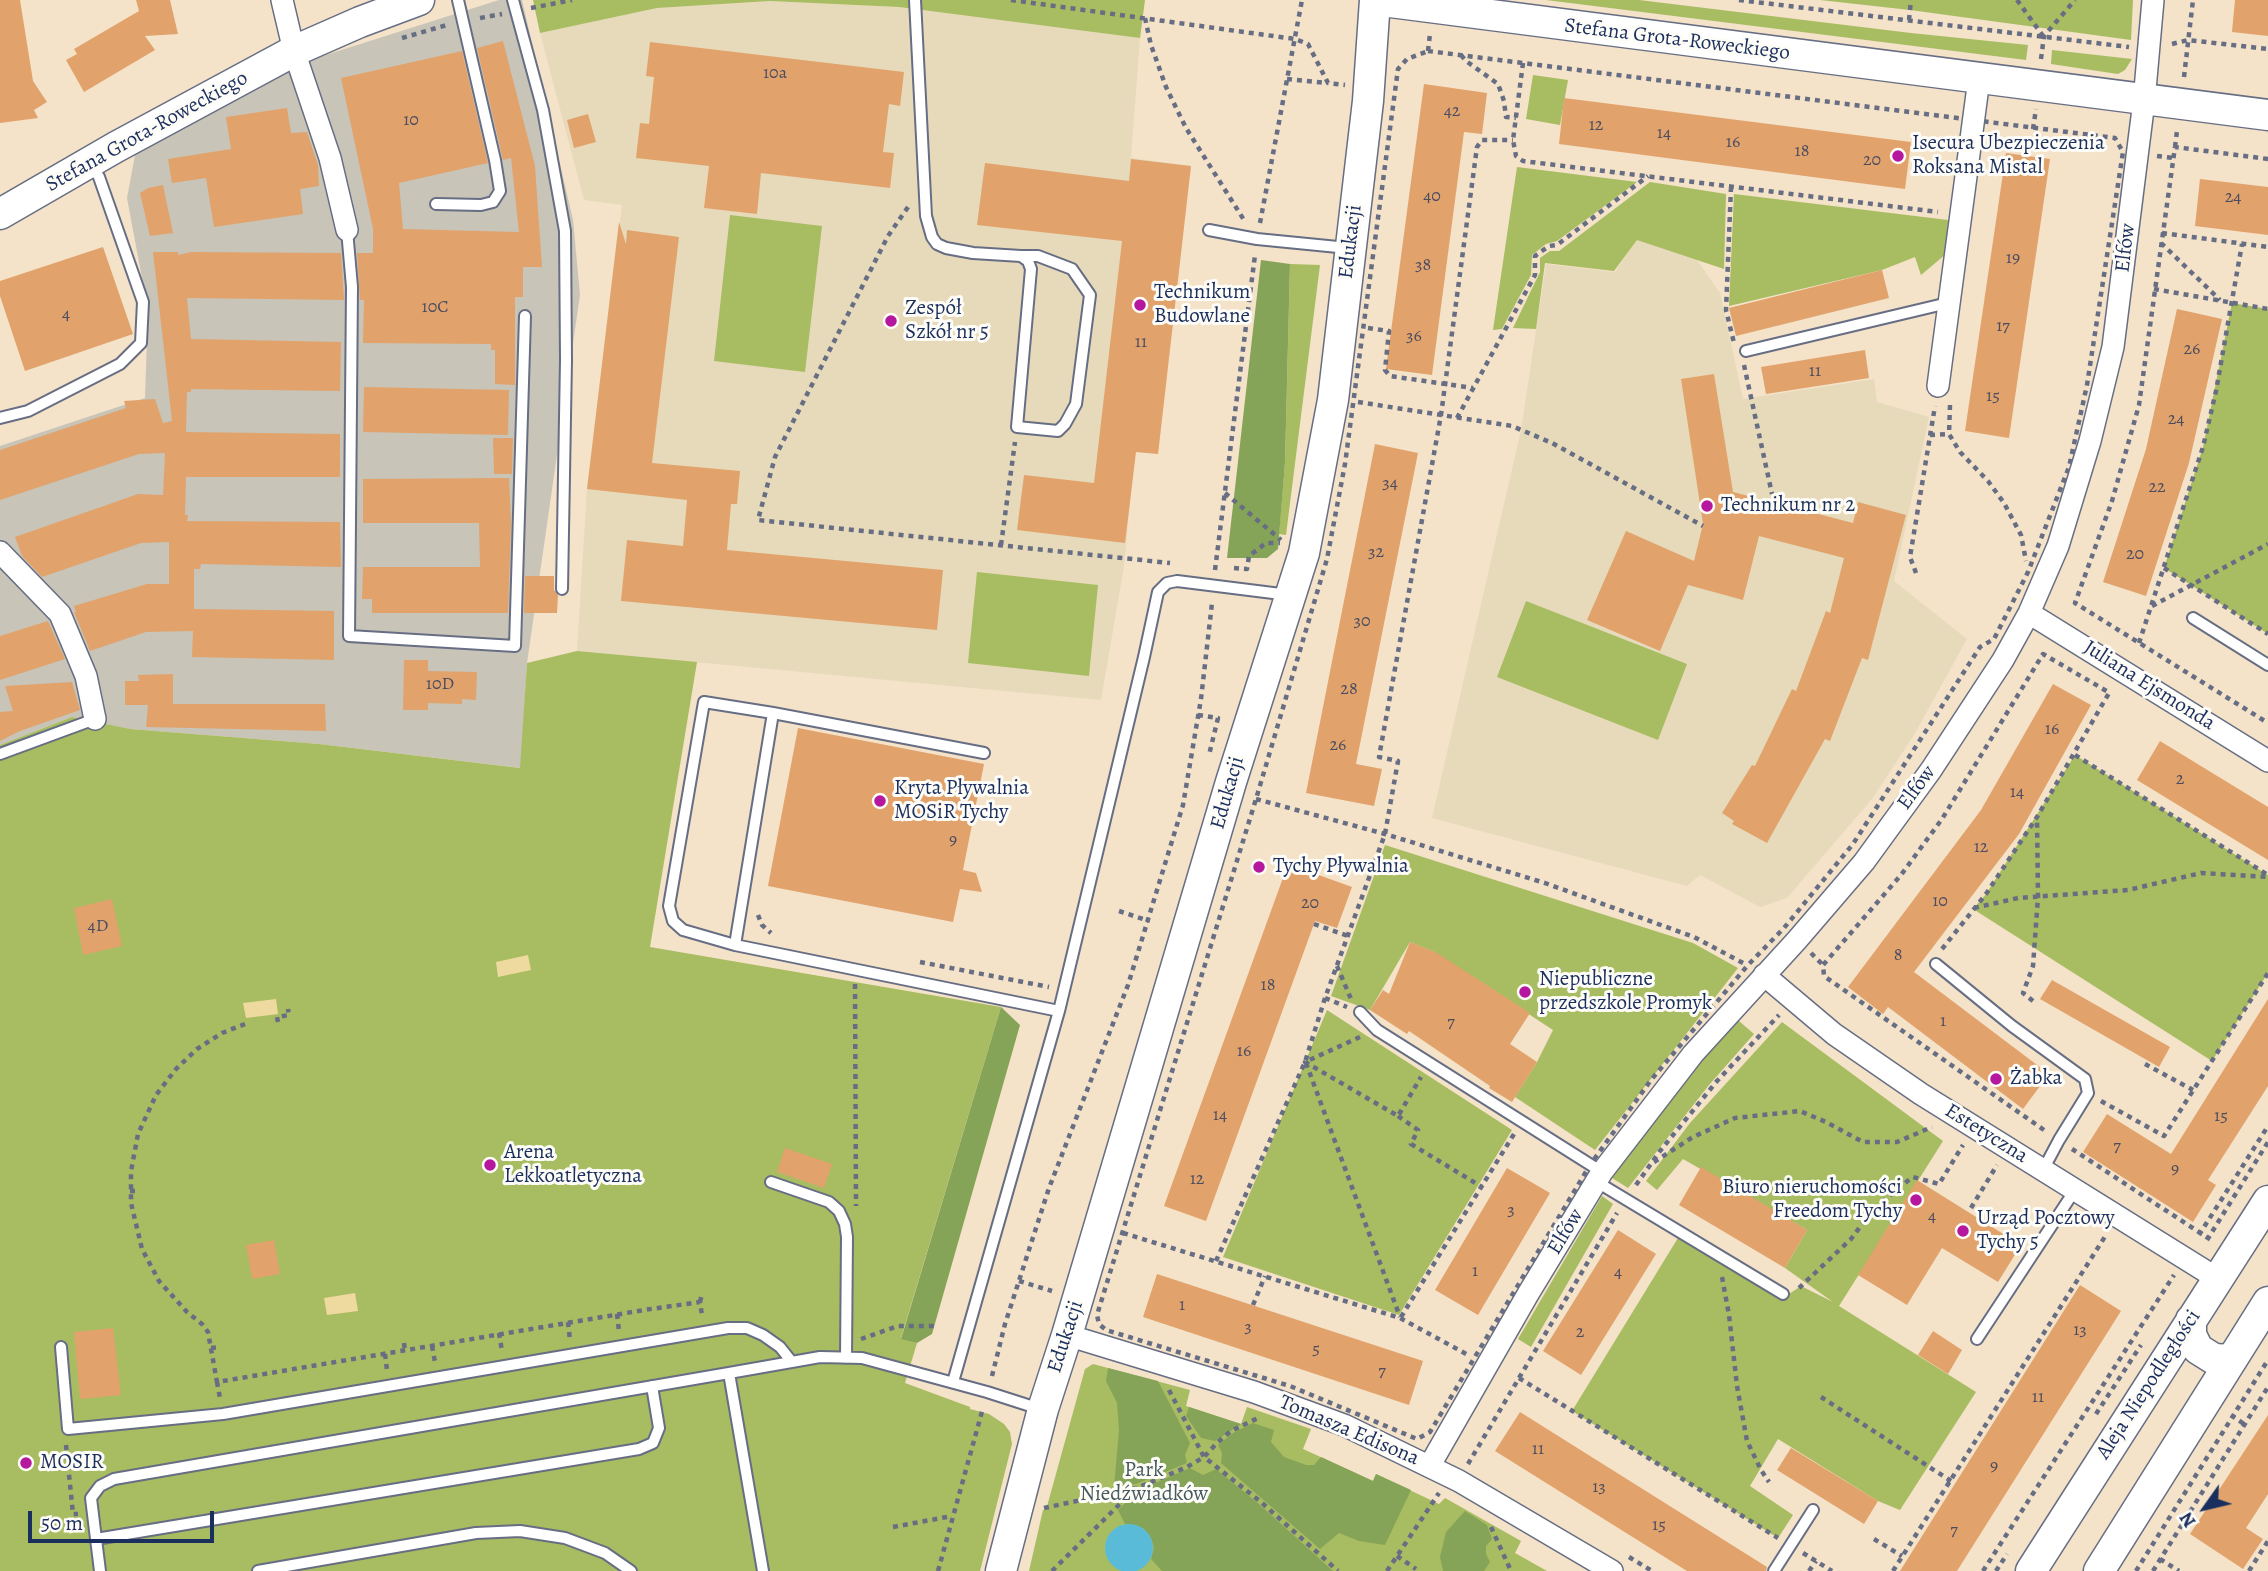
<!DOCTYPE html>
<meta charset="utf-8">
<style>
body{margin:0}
#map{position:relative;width:2268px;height:1571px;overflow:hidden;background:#f4e2c9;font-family:Alegreya,serif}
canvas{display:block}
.north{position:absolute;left:2170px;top:1473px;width:70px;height:70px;-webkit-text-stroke:5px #fdfcf7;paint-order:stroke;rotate:236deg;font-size:19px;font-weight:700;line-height:28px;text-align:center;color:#1b2f5e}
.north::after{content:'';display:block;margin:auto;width:24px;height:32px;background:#1b2f5e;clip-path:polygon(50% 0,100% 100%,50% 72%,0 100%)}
.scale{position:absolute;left:28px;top:1511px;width:186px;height:32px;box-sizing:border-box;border:4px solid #1b2f5e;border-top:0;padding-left:9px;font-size:21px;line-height:24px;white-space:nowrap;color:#1b2f5e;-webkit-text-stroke:5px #fdfcf7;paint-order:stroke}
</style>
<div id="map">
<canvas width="2268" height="1571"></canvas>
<div class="north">N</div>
<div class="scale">50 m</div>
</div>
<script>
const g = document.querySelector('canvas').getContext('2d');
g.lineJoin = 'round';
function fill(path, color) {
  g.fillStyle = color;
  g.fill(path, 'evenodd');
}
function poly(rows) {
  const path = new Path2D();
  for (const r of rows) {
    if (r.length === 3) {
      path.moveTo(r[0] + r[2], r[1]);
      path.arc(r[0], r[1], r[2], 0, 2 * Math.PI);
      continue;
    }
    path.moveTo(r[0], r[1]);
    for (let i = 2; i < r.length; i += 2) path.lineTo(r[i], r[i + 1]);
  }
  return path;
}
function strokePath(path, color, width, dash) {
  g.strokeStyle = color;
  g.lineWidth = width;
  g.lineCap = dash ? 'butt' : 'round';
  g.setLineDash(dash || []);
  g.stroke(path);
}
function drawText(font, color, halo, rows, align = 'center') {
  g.font = font + ' Alegreya,serif';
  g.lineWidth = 6;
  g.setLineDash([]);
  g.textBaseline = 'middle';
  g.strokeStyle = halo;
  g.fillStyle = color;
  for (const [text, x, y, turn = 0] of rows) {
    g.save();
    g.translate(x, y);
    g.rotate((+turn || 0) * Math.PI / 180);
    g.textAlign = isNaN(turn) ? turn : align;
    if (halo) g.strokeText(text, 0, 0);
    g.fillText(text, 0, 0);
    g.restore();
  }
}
fill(poly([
 [770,1,899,7,1140,38,1131,158,1191,166,1158,454,1135,452,1124,566,1101,700,577,651,587,489,622,205,584,200,540,33,657,8],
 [1637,239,1697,260,1720,293,1743,399,1874,379,1877,402,1929,417,1894,581,1967,639,1914,735,1872,799,1787,898,1760,907,1700,875,1687,886,1432,818,1521,430,1546,264,1615,272]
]), '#e7daba');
fill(poly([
 [499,0,522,0,573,220,580,295,527,663,521,768,319,744,129,729,72,717,0,745,0,446,145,398,148,310,127,198,136,150,288,67]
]), '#c8c4b8');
fill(poly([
 [533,0,1145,0,1140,38,899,7,770,1,657,8,540,33],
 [1546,0,1639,0,1911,33,2028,45,2026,60],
 [1820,0,2133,0,2131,40,1910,10],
 [2052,50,2132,59,2125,70,2118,74,2051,64],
 [1533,75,1568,80,1560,125,1526,119],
 [1517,167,1637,182,1557,241,1546,244,1532,255,1531,275,1502,329,1493,330],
 [1650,182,1726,194,1724,269,1637,240,1614,271,1545,263,1536,329,1513,328,1540,272,1540,258,1550,251,1559,251],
 [1734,194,1948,220,1946,254,1921,275,1915,257,1882,270,1729,306],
 [730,215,822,226,805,372,714,361],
 [1290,264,1320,265,1286,535,1279,534,1285,463],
 [2232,303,2268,309,2268,634,2164,568,2203,447],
 [977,572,1098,585,1089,676,968,663],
 [1526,601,1687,664,1658,740,1497,677],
 [577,651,697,662,650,947,1001,1007,901,1338,917,1343,905,1383,970,1407,970,1409,989,1414,1004,1424,1010,1432,1012,1444,980,1571,0,1571,0,745,72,717,130,729,319,744,520,768,527,663],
 [2075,755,2268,875,2268,973,2212,1061,1973,909,1986,894],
 [1385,845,1693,943,1738,968,1595,1150,1515,1097,1537,1062,1553,1030,1434,952,1410,942,1370,1010,1331,996],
 [1327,1010,1512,1130,1399,1315,1223,1257],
 [1739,1021,1754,1034,1709,1085,1628,1188,1609,1176,1698,1057],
 [1782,1022,1943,1141,1839,1306,1976,1392,1900,1510,1878,1501,1778,1439,1750,1486,1793,1515,1778,1538,1572,1411,1681,1233,1782,1294,1789,1294,1801,1286,1833,1302,1785,1268,1807,1230,1683,1159,1657,1190,1646,1181,1690,1123],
 [1602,1196,1613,1204,1531,1347,1518,1339],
 [1093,1364,1190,1390,1186,1406,1241,1424,1247,1407,1311,1429,1303,1449,1373,1481,1376,1474,1439,1504,1445,1498,1521,1541,1515,1553,1547,1571,1029,1571,1043,1510,1046,1510,1085,1369]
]), '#a8bc61');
fill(poly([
 [1261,260,1290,264,1285,463,1278,549,1267,558,1227,558],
 [1001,1007,1020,1025,932,1334,917,1343,901,1339],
 [1108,1368,1158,1381,1190,1443,1185,1455,1187,1463,1136,1484,1114,1487,1119,1430,1117,1403,1106,1381],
 [1189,1407,1241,1424,1215,1441,1201,1438,1186,1416],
 [1253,1423,1274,1430,1271,1442,1284,1457,1306,1465,1314,1465,1321,1457,1373,1481,1376,1474,1411,1490,1385,1545,1359,1541,1339,1533,1320,1549,1221,1463,1222,1453,1218,1445,1233,1433],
 [1190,1468,1203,1475,1216,1469,1259,1504,1333,1571,1162,1571,1151,1559,1154,1548,1151,1538,1144,1529,1134,1525,1125,1524,1118,1510,1139,1490],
 [1465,1511,1487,1525,1492,1539,1486,1546,1486,1554,1490,1562,1484,1571,1443,1571,1440,1557,1446,1532]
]), '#86a457');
fill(poly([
 [528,955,531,970,498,977,496,962],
 [276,999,278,1014,246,1018,243,1003],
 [355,1293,358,1311,327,1315,324,1298]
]), '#eeda9e');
fill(poly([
 [1129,1548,24]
]), '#5abbd9');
fill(poly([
 [0,0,20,0,33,81,47,102,34,110,38,118,0,123],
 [136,0,170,0,178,34,145,36,155,50,84,92,66,60,77,54,74,49,139,11],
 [2235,0,2268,0,2268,36,2232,32],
 [503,41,535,166,542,267,523,267,523,297,515,297,515,385,495,384,495,350,491,350,491,344,363,343,364,300,360,300,357,253,373,253,373,229,341,78,462,51,488,163,399,183,403,229,519,232,511,158,503,160,477,48],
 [650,42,904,72,900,106,889,104,883,152,894,153,890,188,761,173,757,214,704,208,709,166,636,158,640,123,649,124,654,77,646,76],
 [1424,84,1487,93,1482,134,1464,132,1432,375,1386,369],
 [1564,98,1911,142,1905,189,1559,144],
 [287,108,291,133,307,132,318,165,319,186,300,189,303,214,214,227,206,178,172,183,168,159,231,149,226,117],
 [588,114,596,142,574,148,567,120],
 [2006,153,2050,159,2009,438,1965,431],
 [1131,159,1191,166,1158,454,1136,452,1125,543,1017,530,1024,475,1094,483,1122,241,977,225,985,163,1129,181],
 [2200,179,2268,187,2268,235,2195,226],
 [163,185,173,233,150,236,140,193,148,188],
 [619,222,626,244,627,230,679,237,652,463,740,471,737,504,731,504,727,550,943,570,937,630,621,601,627,540,683,546,687,500,587,489],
 [103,247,133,334,25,371,0,296,0,281],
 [153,252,178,252,178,255,191,252,341,253,344,300,187,298,191,339,341,342,340,391,191,389,191,392,187,392,186,432,340,434,340,477,186,477,185,515,188,515,187,521,340,522,341,567,201,564,200,569,194,569,194,609,334,611,334,660,192,657,193,631,146,632,90,651,74,612,76,612,74,606,147,584,169,584,169,542,141,543,42,577,22,556,15,537,138,494,163,495,165,453,139,454,0,500,0,450,126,408,124,401,155,399,163,423,172,421],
 [1882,270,1889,298,1736,336,1729,308],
 [2177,309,2222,319,2189,463,2146,596,2103,582,2146,449],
 [1865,350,1869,378,1766,394,1761,367],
 [1714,374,1733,492,1853,523,1858,502,1906,515,1868,660,1862,658,1830,741,1825,739,1767,843,1732,824,1734,821,1722,813,1752,765,1755,766,1792,689,1796,691,1826,611,1830,613,1844,558,1759,536,1743,600,1688,585,1660,651,1587,620,1626,531,1694,561,1703,524,1681,379],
 [364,387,509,390,508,435,363,432],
 [493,438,513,438,512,474,494,474],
 [1375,444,1418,453,1356,764,1382,769,1374,806,1306,793],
 [509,478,511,523,508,613,372,613,372,599,362,599,363,567,480,567,479,523,363,523,363,479],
 [525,576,554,576,554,590,558,595,557,613,524,613],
 [48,621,65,659,0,680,0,636],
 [404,660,428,660,428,671,477,672,476,700,462,699,462,704,428,703,428,710,403,710],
 [173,674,173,704,325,704,326,731,146,727,148,705,125,705,125,681,139,681,138,675],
 [72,682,80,710,20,731,0,741,0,712,13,711,5,686],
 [2053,684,2091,705,2019,834,1914,972,2049,1074,2023,1109,1888,1007,1883,1014,1848,987,1981,810],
 [798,728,984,764,963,870,976,873,982,892,960,889,953,922,768,886],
 [2160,741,2268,807,2268,860,2137,780],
 [1288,864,1352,887,1337,928,1315,921,1206,1221,1164,1206],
 [112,899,122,946,83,955,74,908],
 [1410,942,1437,953,1530,1013,1510,1044,1537,1062,1512,1102,1489,1088,1490,1086,1409,1031,1407,1034,1370,1010,1383,990,1389,994],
 [2052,980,2170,1047,2159,1067,2040,999],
 [2268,999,2268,1086,2208,1180,2216,1185,2193,1222,2083,1152,2107,1114,2171,1154],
 [785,1148,832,1164,824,1188,777,1172],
 [1701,1167,1807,1230,1785,1268,1679,1205],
 [1507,1168,1550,1193,1478,1315,1435,1290],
 [1917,1180,2021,1245,1998,1282,1942,1248,1907,1305,1858,1275],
 [1618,1230,1656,1254,1581,1375,1543,1351],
 [274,1240,280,1274,252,1279,246,1245],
 [1157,1274,1423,1361,1409,1405,1143,1317],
 [2080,1285,2121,1311,1957,1571,1900,1571],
 [113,1328,121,1395,80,1399,74,1332],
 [1933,1331,1962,1350,1948,1374,1918,1355],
 [1520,1412,1767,1567,1766,1571,1687,1571,1495,1451],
 [2268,1415,2268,1494,2246,1528,2263,1539,2243,1569,2190,1534],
 [1791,1448,1878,1501,1864,1524,1777,1470]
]), '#e1a36b');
const lane = poly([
 [513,0,543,110,565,231,566,360,562,589],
 [915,0,926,216,932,237,937,244,946,248,973,253,1021,256,1028,261,1031,269,1017,427,1058,431,1065,424,1076,404,1090,295,1072,269,1038,256,1021,256],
 [436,204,481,205,493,202,500,191,495,160,458,0],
 [347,230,352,287,349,636,515,646,525,316],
 [1209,230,1257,239,1348,248],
 [1746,351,1948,303],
 [0,418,28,411,120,364,141,343,143,302,99,177,91,164],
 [2193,618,2268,665],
 [773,713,984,753],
 [0,754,95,719],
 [735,945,773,713,704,702,669,906,673,921,683,930,735,945,1059,1011],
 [1936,964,2012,1026,2085,1079,2088,1093,2059,1140,2043,1170],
 [1360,1012,1377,1030,1602,1172],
 [771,1182,829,1202,839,1211,845,1224,847,1237,846,1358],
 [1597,1182,1783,1294],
 [1977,1339,2075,1190],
 [61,1347,68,1429,223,1414,728,1328,747,1328,763,1335,780,1347,792,1362],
 [729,1373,763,1571],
 [953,1382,1059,1011,1144,657,1158,592,1167,583,1177,581,1289,595],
 [652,1386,659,1428,653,1443,639,1449,96,1539,91,1498,100,1486,114,1479,729,1373,820,1357,862,1358,987,1392,1040,1409],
 [96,1539,100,1571],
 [258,1571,476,1533,520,1531,565,1538,605,1553,631,1571],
 [1774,1571,1813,1510]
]);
const street = poly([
 [282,0,294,51,330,158,347,230],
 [1938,386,1979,79],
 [0,552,60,614,86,676,95,719],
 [2029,613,2268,761],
 [1764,975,1834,1034,1921,1094,2218,1279],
 [1067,1335,1254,1392,1344,1425,1459,1481,1612,1571],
 [1430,1465,1528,1294,1602,1172,1693,1054,1797,940,1864,862,1931,770,2003,660,2029,613,2058,546,2090,441,2113,347,2144,101,2153,0]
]);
const secondary = poly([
 [1375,0,2268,115],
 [0,214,116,147,294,51,360,22,419,0],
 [2191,1320,2191,1335,2198,1349,2214,1359,2231,1360],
 [1001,1571,1043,1409,1067,1335,1231,782,1304,553,1333,400,1368,101,1375,0],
 [2031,1571,2268,1201],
 [2099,1571,2268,1302]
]);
strokePath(lane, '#676e83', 14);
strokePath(street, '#676e83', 24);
strokePath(secondary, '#676e83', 33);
strokePath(poly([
 [1011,0,1295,39,1308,44,1328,83,1345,85],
 [1739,0,2129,47],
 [2017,0,2043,36],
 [531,8,572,0],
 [480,18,502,14],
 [1145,18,1151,45,1166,87,1186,128,1244,220],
 [1909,20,1911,0],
 [402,38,447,25],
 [2172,44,2188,40,2268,49],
 [1428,51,2115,138,2123,152,2087,385,2069,467,2028,572,1994,639,1980,647,1853,844,1784,928,1748,965,1651,1080,1590,1165,1430,1432,1417,1439,1290,1386,1106,1330,1099,1324,1097,1315,1256,799,1327,559,1345,464,1398,69,1407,59,1428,51],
 [1428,51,1430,34],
 [1461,55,1466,61,1498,84,1504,101,1506,117,1516,118],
 [2041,59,2044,36,2075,0],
 [1523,63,1513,140,1516,156,1523,161,1938,212],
 [2184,77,2193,0],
 [1287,79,1327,83],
 [2033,129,2036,109],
 [2175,147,2177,131],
 [2157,156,2174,158],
 [2268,159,2175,147,2139,405,2112,501,2075,603,2268,723],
 [1731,187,1726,310,1734,343],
 [908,207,888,236,775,457,758,520,1170,563],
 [1260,223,1302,0],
 [2162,233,2268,247],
 [2161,243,2220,300],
 [2154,289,2268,309],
 [1368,328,1389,331,1385,370,1390,376,1473,388],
 [1744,365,1772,494],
 [1358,402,1512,426,1552,443,1703,526],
 [1950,405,1949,434,1960,452,1988,481,2004,503,2021,535,2026,561],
 [1457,418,1535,275,1535,256,1549,246,1557,245,1648,176],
 [1930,435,1949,434],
 [1225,493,1281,540],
 [1001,545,1015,442],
 [1234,568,1247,569,1249,556,1266,543,1280,543],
 [2164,568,2268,634],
 [1215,570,1255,255],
 [1916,573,1910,557,1935,406],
 [2152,606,2268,544],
 [2139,643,2203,447,2216,391,2242,244],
 [1198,715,1218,718,1209,755],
 [2075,755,2268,875],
 [1256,799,1385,834,1545,883,1694,937,1745,964],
 [1974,908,2018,898,2128,890,2201,873,2268,877],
 [1119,911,1149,921],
 [758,915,762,925,771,933],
 [1314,924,1348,936],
 [1942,949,1986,894,2037,817,2109,693],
 [1811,953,1823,965],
 [920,962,1049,987],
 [1337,966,1351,999],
 [855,984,856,1206],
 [1325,998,1347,1007],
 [2033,1001,2023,993,2033,966,2038,897,2037,818],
 [278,1022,277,1017,289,1015,288,1009],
 [245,1024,222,1033,197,1049,176,1069,156,1095,138,1134,131,1171,131,1203,142,1249,159,1281,187,1312,202,1324,208,1332,217,1382,644,1310,700,1302,702,1315],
 [1360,1037,1305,1062,1398,1116,1421,1077],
 [1306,1063,1400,1317],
 [2145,1064,2193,1090],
 [2101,1101,2164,1136,2268,973],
 [1398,1116,1418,1130,1411,1144,1482,1187],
 [2044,1130,1824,976,1823,965,1901,875,1942,819,2043,654,2110,693],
 [2072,1149,2211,1240],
 [1654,1162,1693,1137,1735,1118,1800,1111,1826,1122,1863,1142,1897,1142,1932,1127],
 [1636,1185,1660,1151,1717,1081,1779,1015],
 [130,1191,140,1191],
 [1971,1208,1997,1165],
 [1123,1233,1400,1318,1470,1356],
 [2199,1235,2268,1126],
 [2207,1240,2268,1142],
 [1216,1261,1305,1062,1325,998,1385,834,1398,761,1379,757,1441,415,1477,147,1482,140,1513,140],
 [1722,1277,1729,1315,1737,1386,1747,1441,1761,1470,1769,1482],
 [1019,1281,1052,1291],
 [1799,1288,1851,1239,1869,1215,1897,1189,1913,1177,1939,1184,1963,1145],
 [700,1302,702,1294],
 [1253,1305,1265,1276],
 [617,1314,619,1331],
 [1401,1317,1514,1134],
 [568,1322,570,1340],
 [499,1333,502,1351],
 [861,1339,898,1326,935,1326],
 [404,1343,405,1351],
 [432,1346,435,1362],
 [211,1348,221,1347],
 [385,1354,387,1370],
 [992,1376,1005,1324,1049,1188,1128,985,1183,805,1201,699,1212,603],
 [1519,1378,1778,1538],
 [217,1382,220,1398],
 [1169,1390,1204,1457,1261,1502,1338,1571],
 [1821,1397,1951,1481],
 [2096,1414,2141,1345],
 [2231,1415,2244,1424],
 [66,1445,73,1514,78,1514],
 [1468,1464,1617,1213],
 [1044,1508,1137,1488,1187,1467,1204,1457,1217,1443,1231,1431,1258,1418],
 [893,1527,952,1516],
 [1491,1527,1511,1571],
 [1874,1539,1902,1556],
 [1803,1553,1832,1571],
 [1397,1556,1416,1569],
 [1629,1557,1652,1571],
 [2160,1559,2179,1571],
 [938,1571,983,1408],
 [1052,1571,1136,1488],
 [1387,1571,1439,1493],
 [1809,1571,1816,1561],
 [1893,1571,2106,1235],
 [1983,1571,2174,1275],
 [1996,1571,2007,1554],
 [2136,1571,2268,1360],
 [2153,1571,2268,1387],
 [2249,1571,2268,1541]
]), '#676e83', 4.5, [5, 5]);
strokePath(lane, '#fff', 10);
strokePath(street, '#fff', 21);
strokePath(secondary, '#fff', 30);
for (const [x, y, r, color] of [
 [1898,156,7,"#b5179e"],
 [1140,305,7,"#b5179e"],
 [891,321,7,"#b5179e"],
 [1707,506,7,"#b5179e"],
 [880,801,7,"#b5179e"],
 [1259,867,7,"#b5179e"],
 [1525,992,7,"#b5179e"],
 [1996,1079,7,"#b5179e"],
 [490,1165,7,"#b5179e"],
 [1916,1200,7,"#b5179e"],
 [1963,1231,7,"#b5179e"],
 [26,1463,7,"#b5179e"]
]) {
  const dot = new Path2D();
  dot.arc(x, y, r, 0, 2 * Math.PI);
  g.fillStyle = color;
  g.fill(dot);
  strokePath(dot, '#fdfcf7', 2.5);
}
drawText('18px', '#4c4c61', null, [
 ["10a",775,74],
 ["42",1452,112],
 ["10",411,121],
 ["12",1596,126],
 ["14",1664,134],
 ["16",1733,143],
 ["18",1802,152],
 ["20",1872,161],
 ["40",1432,197],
 ["24",2233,198],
 ["19",2013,259],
 ["38",1423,266],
 ["10C",435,308],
 ["4",66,315],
 ["17",2003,327],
 ["36",1414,337],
 ["11",1141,343],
 ["26",2192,350],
 ["11",1815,372],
 ["15",1993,397],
 ["24",2176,420],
 ["34",1390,484],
 ["22",2157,488],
 ["32",1376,553],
 ["20",2135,555],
 ["30",1362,622],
 ["10D",440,685],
 ["28",1349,690],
 ["16",2052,730],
 ["26",1338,746],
 ["2",2180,780],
 ["14",2017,793],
 ["9",953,841],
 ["12",1981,848],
 ["10",1940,902],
 ["20",1310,904],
 ["4D",98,927],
 ["8",1898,956],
 ["18",1268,986],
 ["1",1943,1022],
 ["7",1451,1023],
 ["16",1244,1052],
 ["14",1220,1116],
 ["15",2221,1117],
 ["7",2117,1147],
 ["9",2175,1170],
 ["12",1197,1180],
 ["3",1511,1211],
 ["4",1932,1217],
 ["1",1475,1272],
 ["4",1618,1273],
 ["1",1182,1306],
 ["3",1248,1328],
 ["13",2080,1331],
 ["2",1580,1333],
 ["5",1316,1350],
 ["7",1382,1372],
 ["11",2038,1398],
 ["11",1538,1450],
 ["9",1994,1467],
 ["13",1599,1488],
 ["15",1659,1526],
 ["7",1954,1531]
]);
drawText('21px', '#1b2f5e', '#fdfcf7', [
 ["Stefana Grota-Roweckiego",1677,40,7],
 ["Stefana Grota-Roweckiego",147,132,-29],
 ["Edukacji",1351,242,-83],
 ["Elfów",2126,248,-83],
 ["Juliana Ejsmonda",2149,686,32],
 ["Elfów",1917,788,-54],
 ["Edukacji",1228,793,-74],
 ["Estetyczna",1986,1134,32],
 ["Elfów",1566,1232,-59],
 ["Edukacji",1066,1337,-72],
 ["Aleja Niepodległości",2149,1385,-57],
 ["Tomasza Edisona",1349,1431,23]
]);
drawText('21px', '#1b2f5e', '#fdfcf7', [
 ["Isecura Ubezpieczenia",1912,144],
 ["Roksana Mistal",1912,168],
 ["Technikum",1154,293],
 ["Budowlane",1154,317],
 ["Zespół",905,309],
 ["Szkół nr 5",905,333],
 ["Technikum nr 2",1721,506],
 ["Kryta Pływalnia",894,789],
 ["MOSiR Tychy",894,813],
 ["Tychy Pływalnia",1273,867],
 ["Niepubliczne",1539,980],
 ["przedszkole Promyk",1539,1004],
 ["Żabka",2010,1079],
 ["Arena",504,1153],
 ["Lekkoatletyczna",504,1177],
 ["Biuro nieruchomości",1902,1188,"right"],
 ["Freedom Tychy",1902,1212,"right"],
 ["Urząd Pocztowy",1977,1219],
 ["Tychy 5",1977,1243],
 ["MOSIR",40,1463]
], 'left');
drawText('21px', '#45595f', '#fdfcf7', [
 ["Park",1144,1471],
 ["Niedźwiadków",1144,1495]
]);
</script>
